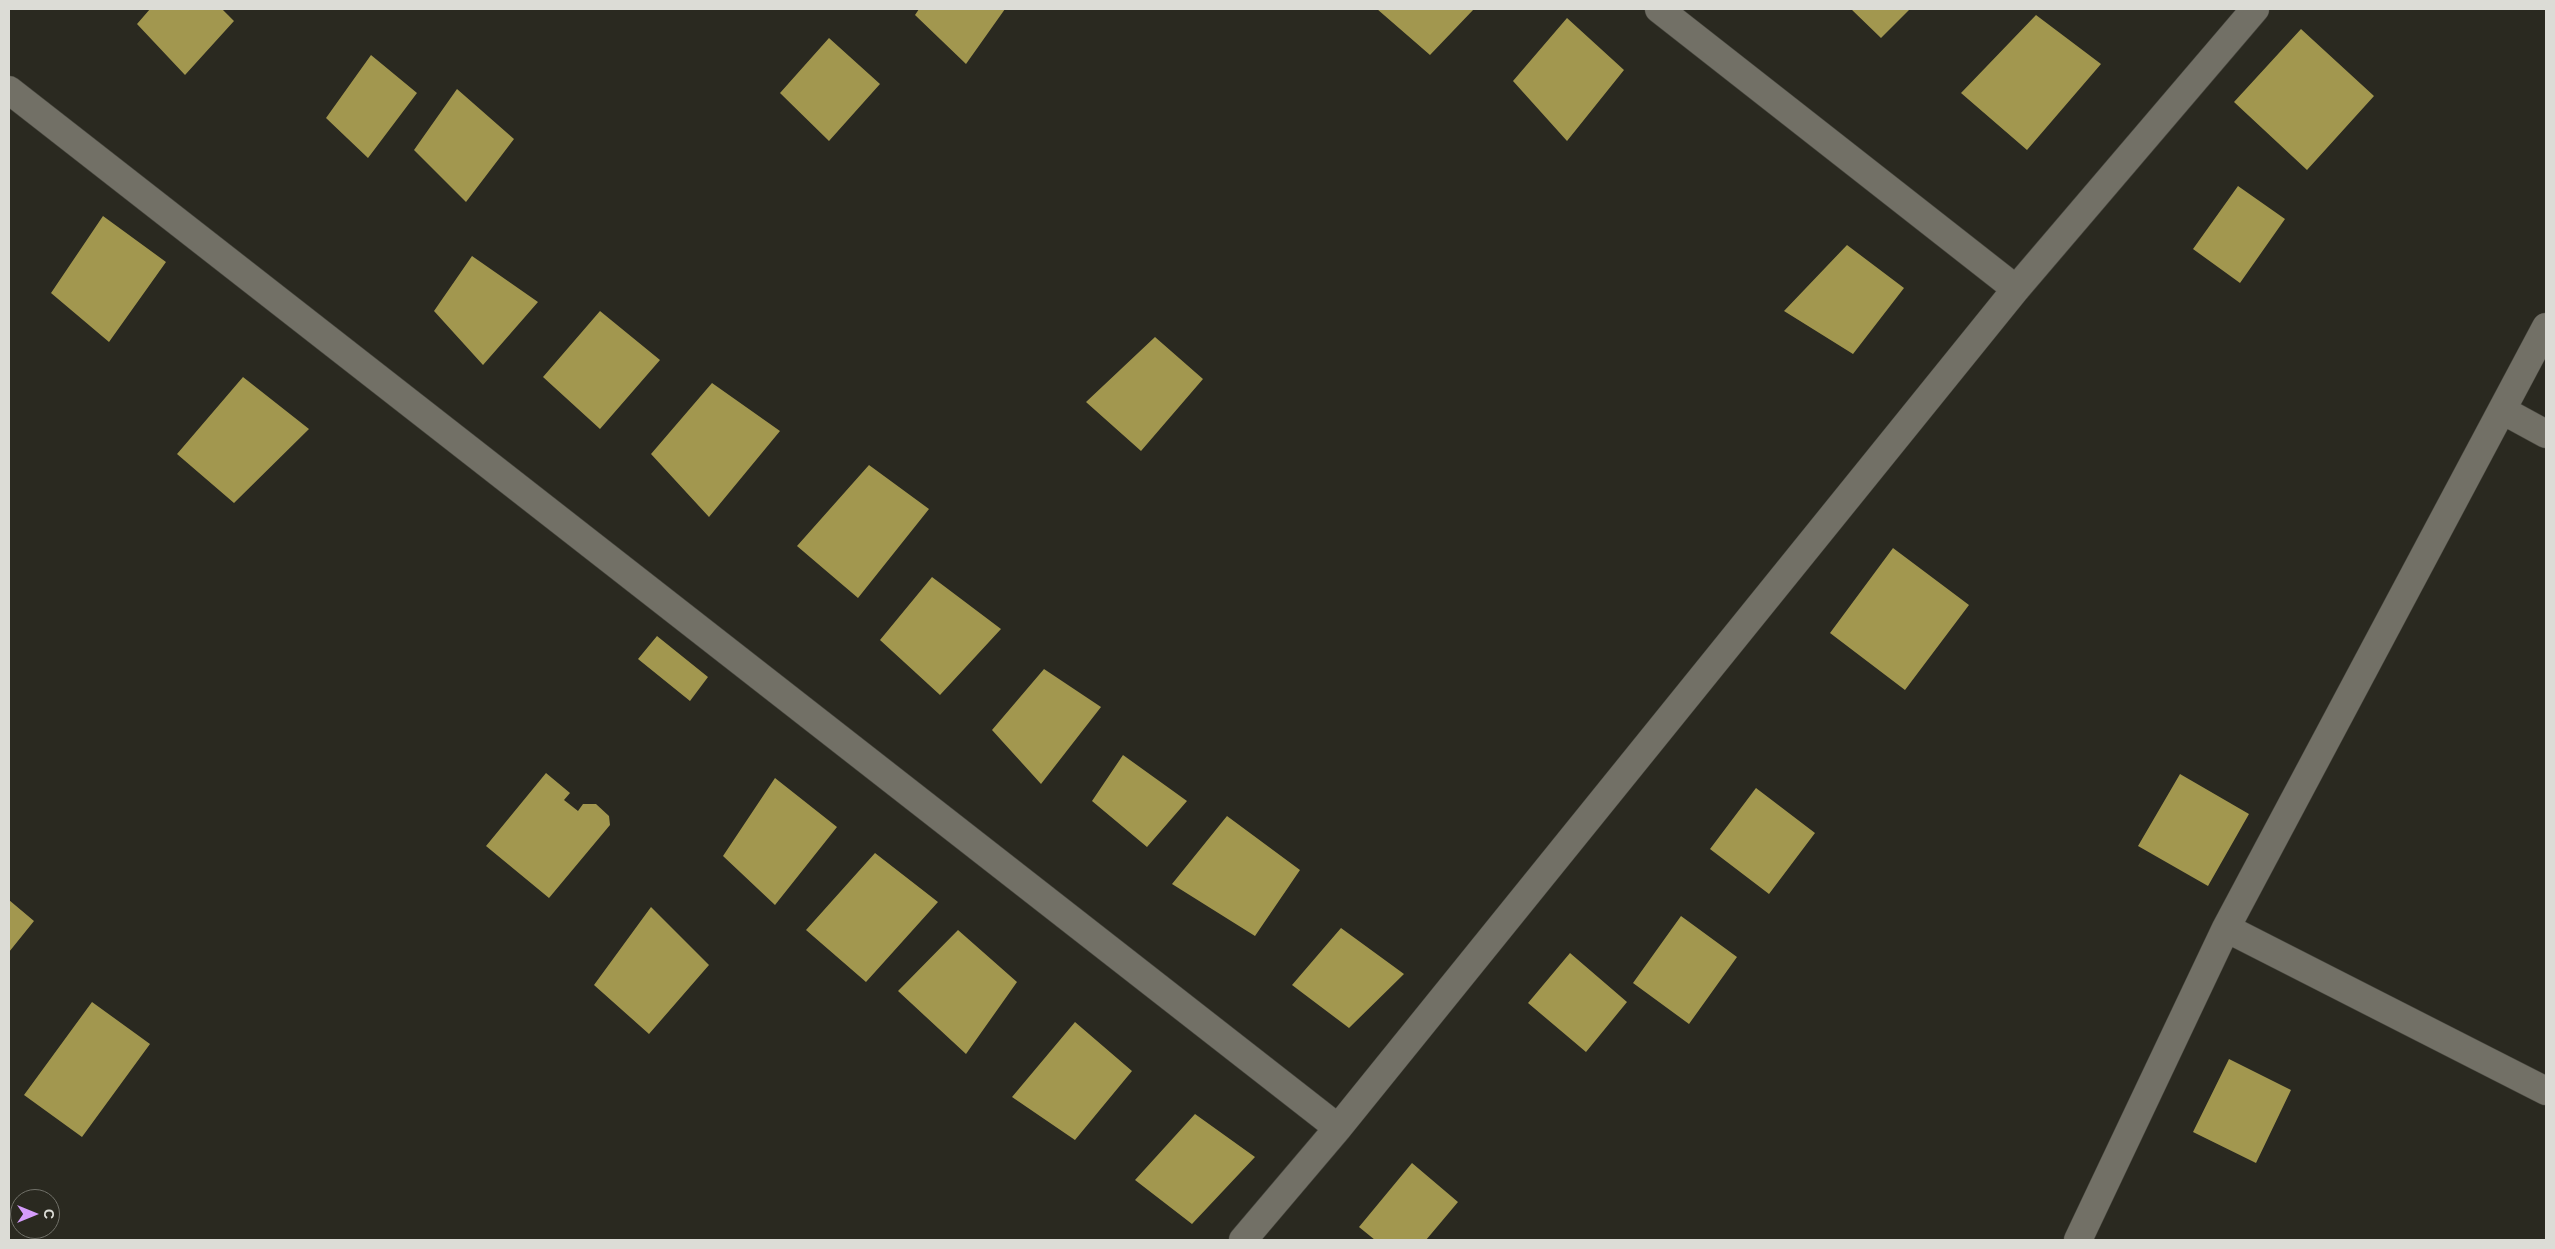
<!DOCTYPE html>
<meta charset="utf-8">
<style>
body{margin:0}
#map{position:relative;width:2555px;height:1249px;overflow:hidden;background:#2a2920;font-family:"DM Sans",sans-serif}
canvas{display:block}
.frame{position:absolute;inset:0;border:10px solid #dcdcd6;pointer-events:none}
.north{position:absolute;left:10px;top:1189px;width:50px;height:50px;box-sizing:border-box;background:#2a2920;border:1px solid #717169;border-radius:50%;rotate:90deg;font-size:14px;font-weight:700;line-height:20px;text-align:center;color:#dcdcd6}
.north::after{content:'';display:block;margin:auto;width:18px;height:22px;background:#d59cfb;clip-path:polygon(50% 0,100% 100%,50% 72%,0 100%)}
</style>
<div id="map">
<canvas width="2555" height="1249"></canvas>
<div class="frame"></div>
<div class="north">С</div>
</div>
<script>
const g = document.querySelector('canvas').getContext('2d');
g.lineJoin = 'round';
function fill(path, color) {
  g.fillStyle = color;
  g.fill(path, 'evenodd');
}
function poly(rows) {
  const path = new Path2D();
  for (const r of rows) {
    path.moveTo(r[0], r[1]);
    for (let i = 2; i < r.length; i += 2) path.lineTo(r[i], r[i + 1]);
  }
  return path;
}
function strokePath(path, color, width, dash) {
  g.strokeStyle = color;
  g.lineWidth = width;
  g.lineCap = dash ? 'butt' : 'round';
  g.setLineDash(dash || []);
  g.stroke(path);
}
fill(poly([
 [150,9,222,9,234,21,185,75,137,24],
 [919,9,1005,9,966,64,915,15],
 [1377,9,1474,9,1430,55],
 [1851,9,1910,9,1881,38],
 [2036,15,2101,64,2027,150,1961,93],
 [1567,18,1624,70,1567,141,1513,81],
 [2301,29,2374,96,2307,170,2234,102],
 [829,38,880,84,829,141,780,93],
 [371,55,417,93,368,158,326,118],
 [457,89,514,139,466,202,414,150],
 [2238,186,2285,219,2240,283,2193,249],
 [103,216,166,262,109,342,51,293],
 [1847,245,1904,288,1853,354,1784,311],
 [472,256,538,302,483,365,434,311],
 [600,311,660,360,600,429,543,377],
 [1155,337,1203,379,1141,451,1086,402],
 [243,377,309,429,234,503,177,454],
 [712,383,780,431,709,517,651,454],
 [869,465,929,509,858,598,797,546],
 [1893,548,1969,605,1905,690,1830,633],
 [932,577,1001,629,940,695,880,640],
 [657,636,708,677,690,701,638,659],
 [1044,669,1101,707,1041,784,992,730],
 [1123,755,1187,801,1147,847,1092,801],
 [546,773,570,793,564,800,578,811,583,804,596,804,609,816,610,825,549,898,486,846],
 [2180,774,2249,814,2208,886,2138,846],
 [775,778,837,827,775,905,723,856],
 [1756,788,1815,833,1769,894,1710,849],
 [1227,816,1300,870,1255,936,1172,884],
 [875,853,938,902,866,982,806,930],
 [9,900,34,921,9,952],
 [651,907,709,965,649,1034,594,985],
 [1681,916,1737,957,1689,1024,1633,983],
 [1341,928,1404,974,1349,1028,1292,985],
 [958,930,1017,982,966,1054,898,991],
 [1570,953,1627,1002,1586,1052,1528,1003],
 [92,1002,150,1044,82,1137,24,1095],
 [1075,1022,1132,1071,1075,1140,1012,1097],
 [2229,1059,2291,1090,2256,1163,2193,1132],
 [1195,1114,1255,1157,1192,1224,1135,1180],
 [1412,1163,1458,1202,1426,1240,1375,1240,1359,1227]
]), '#a2974f');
const minor = poly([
 [1659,9,2016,289],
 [9,90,1338,1128],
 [2502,410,2546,434],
 [2226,928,2546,1091],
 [1243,1240,1338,1128,2016,289,2255,9],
 [2078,1240,2226,928,2546,327]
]);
strokePath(minor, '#47463e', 29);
strokePath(minor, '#727066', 28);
</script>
